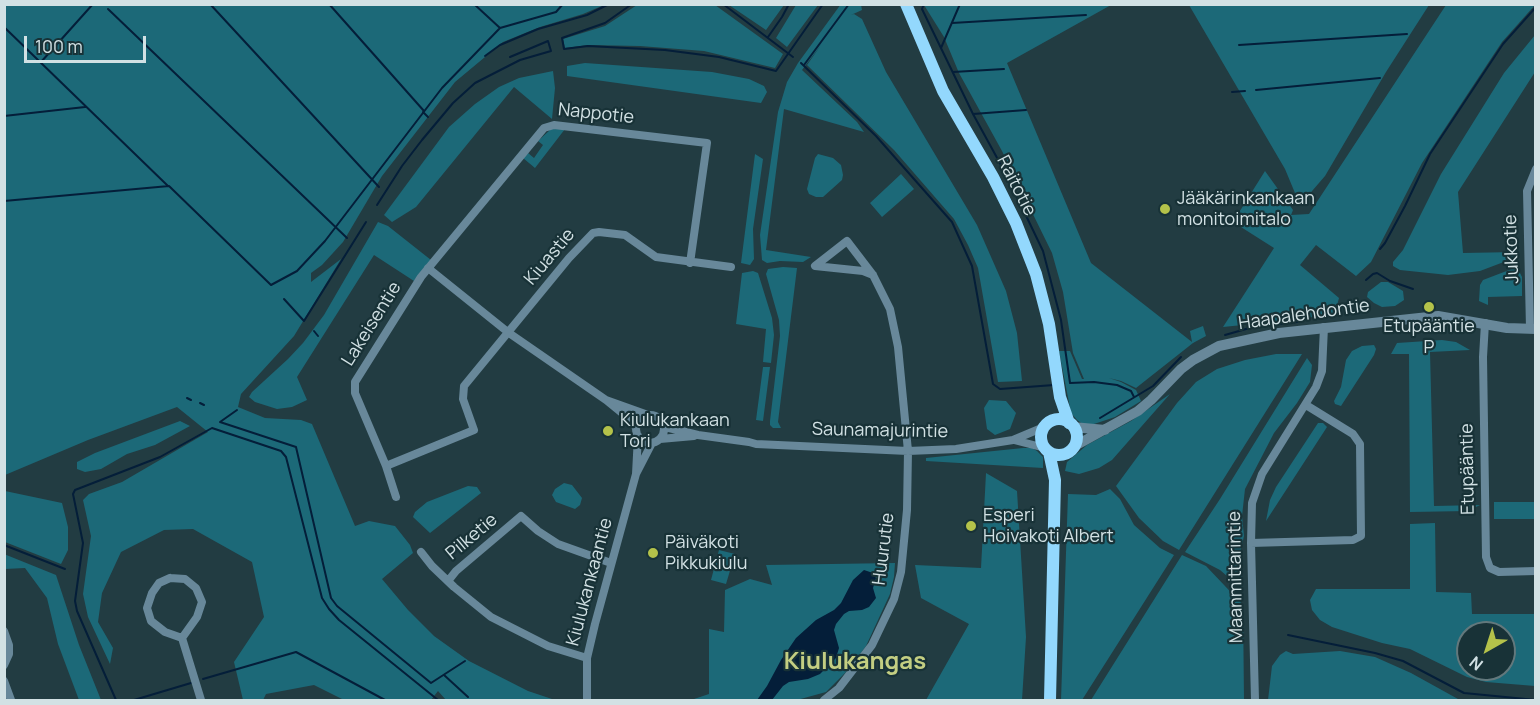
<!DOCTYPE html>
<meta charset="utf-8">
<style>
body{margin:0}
#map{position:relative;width:1540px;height:705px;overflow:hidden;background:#223c42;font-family:Manrope,sans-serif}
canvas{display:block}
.frame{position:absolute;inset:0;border:6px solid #d2e1e4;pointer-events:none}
.north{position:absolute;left:1456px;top:621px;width:60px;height:60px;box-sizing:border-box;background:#183237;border:2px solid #62787c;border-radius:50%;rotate:219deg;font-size:16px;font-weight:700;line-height:24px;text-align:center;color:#d2e1e4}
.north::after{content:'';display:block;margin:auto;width:21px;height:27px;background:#b4c24a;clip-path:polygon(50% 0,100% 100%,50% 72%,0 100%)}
.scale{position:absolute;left:24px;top:36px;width:122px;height:27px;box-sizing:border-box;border:3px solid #d2e1e4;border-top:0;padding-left:8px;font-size:18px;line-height:21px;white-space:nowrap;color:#d2e1e4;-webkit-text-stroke:4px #183237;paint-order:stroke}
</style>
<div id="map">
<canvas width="1540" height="705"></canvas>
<div class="frame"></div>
<div class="north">N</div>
<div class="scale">100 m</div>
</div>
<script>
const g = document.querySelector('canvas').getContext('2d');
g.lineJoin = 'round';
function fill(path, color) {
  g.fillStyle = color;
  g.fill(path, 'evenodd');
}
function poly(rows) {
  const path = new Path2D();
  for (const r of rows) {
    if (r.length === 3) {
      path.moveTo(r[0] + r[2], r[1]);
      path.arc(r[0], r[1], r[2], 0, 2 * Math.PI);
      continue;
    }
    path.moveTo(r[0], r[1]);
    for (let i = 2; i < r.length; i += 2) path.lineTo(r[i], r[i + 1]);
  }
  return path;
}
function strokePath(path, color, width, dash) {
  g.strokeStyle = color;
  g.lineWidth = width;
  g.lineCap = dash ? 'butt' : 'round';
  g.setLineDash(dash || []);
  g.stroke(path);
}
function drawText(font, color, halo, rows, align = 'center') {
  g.font = font + ' Manrope,sans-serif';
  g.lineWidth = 4.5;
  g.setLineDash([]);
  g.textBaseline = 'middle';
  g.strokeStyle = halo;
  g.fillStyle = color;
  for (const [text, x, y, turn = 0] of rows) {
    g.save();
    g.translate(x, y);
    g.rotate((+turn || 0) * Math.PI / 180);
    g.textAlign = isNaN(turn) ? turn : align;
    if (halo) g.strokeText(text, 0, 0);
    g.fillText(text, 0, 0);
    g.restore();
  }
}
fill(poly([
 [5,4,604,5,583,14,540,27,503,42,455,82,382,176,343,242,322,265,311,273,311,282,341,259,294,336,241,394,238,407,265,418,301,420,312,424,355,526,369,521,395,526,410,545,413,553,382,579,408,610,434,636,469,661,528,691,555,700,446,700,438,691,431,700,344,700,314,685,266,694,263,700,243,700,234,662,264,617,252,562,193,529,164,530,121,552,102,593,98,622,113,648,110,664,88,617,83,594,91,536,83,500,89,494,122,482,208,432,177,407,88,440,5,475],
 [841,4,861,5,862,10,851,15,854,14,862,19,886,72,977,225,1006,291,1017,333,1022,381,998,382,978,268,968,245,954,219,894,150,807,65,821,45,802,70,857,122,864,132,784,109,766,250,811,257,803,262,780,261,767,263,762,260,760,235,778,112,787,82,798,63],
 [637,5,715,5,783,54,775,68,704,51,640,46,588,45,565,48,563,39,605,26],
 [729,5,784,5,766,30],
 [796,5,818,5,787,47,776,38],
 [924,5,1111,5,1007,63,1091,263,1192,342,1190,331,1203,326,1206,336,1193,343,1136,388,1121,381,1109,378,1121,382,1136,390,1141,401,1115,417,1094,424,1084,425,1077,420,1071,413,1059,351,1070,351,1082,379,1084,379,1073,353,1063,292,1052,253,1002,151,959,73,944,37],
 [1189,5,1429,5,1386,72,1325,176,1300,205,1285,169],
 [1446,5,1535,5,1502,42,1422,163,1371,262,1356,276,1316,245,1300,265,1339,298,1335,313,1301,319,1223,327,1274,248,1233,222,1265,171,1293,210,1291,215,1309,214],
 [1535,35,1535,72,1458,192,1463,253,1517,252,1517,257,1480,271,1448,275,1400,270,1393,266,1393,262,1403,250,1441,174,1504,73],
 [585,63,712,72,749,79,764,86,767,92,761,103,567,76,567,66],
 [553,71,555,88,552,119,514,87,416,207,392,222,384,215,449,127,475,104,499,87,519,78],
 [551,129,565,129,535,168,523,158,528,153,534,158,543,145,538,141],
 [755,154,763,159,753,229,754,259,750,265,741,263],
 [818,154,833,158,841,165,843,175,842,180,823,197,816,197,809,194,807,189,815,158],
 [901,174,914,189,882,217,870,203],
 [378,222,388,226,431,260,414,281,374,255,297,377,307,400,292,407,277,409,255,402,249,397,252,392,288,359,303,343,324,315],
 [783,267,797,268,778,422,781,428,773,428,770,425,770,421,780,336,779,320,766,274,768,269],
 [1517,267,1522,277,1522,296,1488,297,1488,305,1479,301,1480,285,1483,280],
 [753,271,758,273,772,318,774,335,771,363,763,362,766,329,736,324,742,273],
 [1381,282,1388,282,1403,291,1404,300,1395,306,1382,307,1374,303,1367,297,1368,292],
 [1442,340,1456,342,1470,350,1430,352,1434,506,1480,505,1468,511,1410,512,1409,354,1391,354,1397,343],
 [1374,345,1376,349,1374,355,1341,406,1335,404,1334,401,1341,387,1346,360,1352,351,1362,346],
 [1276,354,1302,354,1179,550,1163,541,1139,518,1116,486,1177,403,1196,382,1217,369,1245,360],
 [1307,358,1312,365,1310,382,1297,403,1274,433,1245,489,1242,516,1244,536,1241,549,1242,589,1220,570,1185,552,1220,499],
 [763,367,770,367,763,421,756,420],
 [1170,394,1112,460,1099,468,1079,474,1065,471,1067,462,1087,445,1131,421],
 [989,400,1006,401,1016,413,1010,429,995,435,987,429,984,408],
 [180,421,190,426,155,445,127,454,101,469,85,472,77,469,77,462,95,453],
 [1318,423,1323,423,1327,427,1266,521,1270,500,1276,487],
 [1023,448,1032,448,1037,451,1043,457,1043,468,926,461,926,458],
 [986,473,1017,491,1026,637,1022,700,926,700,969,624,921,598,915,565,981,568],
 [564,483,572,485,582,498,580,505,575,509,556,502,552,495,555,489],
 [468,486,477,487,481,493,430,533,413,517,415,512,427,502],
 [1110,489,1120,499,1134,525,1160,548,1174,555,1082,700,1061,700,1068,494,1096,495],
 [5,491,62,503,68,527,68,550,61,564,5,542],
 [1494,502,1535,502,1535,519,1494,519],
 [1435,523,1436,592,1471,593,1472,614,1535,614,1535,686,1486,682,1467,677,1410,649,1382,643,1332,627,1320,620,1312,610,1310,600,1316,589,1410,589,1410,524],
 [1468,633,1504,633,1504,669,1468,669],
 [719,550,735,554,726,584,711,580],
 [4,554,56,575,79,645,101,700,79,700,58,644,47,598,25,568,5,569],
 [1182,555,1206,566,1243,605,1244,700,1091,700],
 [895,563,894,577,890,594,866,646,849,669,826,692,797,700,691,700,709,694,709,629,724,632,725,590,750,579,772,585,766,565],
 [1286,651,1293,654,1340,651,1375,657,1411,673,1458,699,1513,700,1268,700,1272,666,1280,655]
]), '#1c6978');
fill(poly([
 [864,570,873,573,876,578,873,588,876,598,869,607,862,610,849,611,844,614,836,624,834,630,839,648,836,658,820,674,808,679,789,682,783,686,772,700,757,700,767,686,781,660,796,638,816,620,834,610,841,603,853,580]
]), '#041e39');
strokePath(poly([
 [210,4,379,187],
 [329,4,424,111],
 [474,4,500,28],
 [632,4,605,23,562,38,564,49,588,46,665,50,719,57,776,71,823,4],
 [723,4,793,57],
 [924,4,922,9,973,114],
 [108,9,347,238],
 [952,23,1086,15],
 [4,27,168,186],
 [768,37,782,17,789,4],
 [1239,45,1407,34],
 [941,48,960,4],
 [485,56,500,45,538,29,587,15,609,4],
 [41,62,93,4],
 [801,63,876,136,952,222,972,266,993,384,1000,389,1054,385],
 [804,65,849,4],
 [953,72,1004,69],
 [1256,90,1380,78],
 [1232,92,1245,91],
 [1026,110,973,114,1007,176,1043,251,1061,320,1070,383,1094,382,1117,385,1131,391,1134,397],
 [423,112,428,117],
 [4,116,85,107],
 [4,201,169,186,271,285,297,271,325,241,442,88,500,28,556,12,563,4],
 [377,205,402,166,422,140,453,103,475,83,520,60,551,51,548,41,510,57],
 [1380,249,1385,243,1405,206,1430,154,1503,44,1536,7],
 [1366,280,1373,274,1377,273,1390,281,1413,289],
 [284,299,304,321,366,222],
 [1259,326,1297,322],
 [314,331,318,336],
 [1225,335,1253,327],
 [187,398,191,400],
 [200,403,204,405],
 [1100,418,1153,386,1181,357],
 [220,422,296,447,331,598,337,606,431,683,465,661],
 [220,422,237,410],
 [4,545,65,569],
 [1288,635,1375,653,1403,661,1464,693,1536,700],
 [444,675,468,697],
 [203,679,296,652,385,700],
 [116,700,77,611,75,601,83,543,73,494,75,490,160,457,212,428,281,451,286,457,322,598,329,609,339,620,438,700],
 [134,700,191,683]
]), '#041e39', 2);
strokePath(poly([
 [428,268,509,333,606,400],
 [1485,323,1483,357,1486,557,1490,568,1499,572,1536,571],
 [1530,329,1527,191,1536,169],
 [650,429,14],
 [664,424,669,428,698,435,749,442,756,444,908,451,956,449,1013,440,1044,427],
 [636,428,633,422,606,400,648,415],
 [660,439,694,436],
 [1014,440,1045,448],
 [386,466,474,430,463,399,464,386,569,258,593,233,599,232,625,235,656,257,731,267],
 [636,474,638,436],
 [396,497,386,466,355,393,355,382,421,277,544,128,554,125,707,143,690,263],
 [1251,543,1353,540,1361,536,1360,444,1353,434,1306,405],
 [421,552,432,566,454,587,491,617,548,646,587,658],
 [170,578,185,579,196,588,202,602,197,617,182,638,165,632,151,621,147,608,152,593,159,583,170,578],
 [448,581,456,571,521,516,538,531,558,544,611,563],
 [4,631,9,645,9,654,4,665],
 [182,638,201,700],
 [4,681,11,700],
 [587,700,587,658,595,624,636,474,652,443],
 [824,700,839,688,872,645,894,599,901,572,907,510,908,451,898,347,890,309,873,275,847,241,815,266,863,271,873,275],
 [1255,700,1251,543,1252,503,1262,474,1316,387,1322,371,1324,327]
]), '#68889a', 8);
strokePath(poly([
 [1073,427,1105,430],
 [1073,447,1138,411,1151,400,1181,369,1193,360,1219,346,1279,333,1438,316,1507,328,1536,329]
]), '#68889a', 10);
strokePath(poly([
 [906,4,943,91,993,177,1016,223,1036,274,1049,324,1060,397,1069,423],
 [1059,437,18],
 [1049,452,1055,480,1050,700]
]), '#93d8fd', 12);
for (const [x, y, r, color] of [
 [1165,209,6,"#b4c24a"],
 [1429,307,6,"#b4c24a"],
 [608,431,6,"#b4c24a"],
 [971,526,6,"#b4c24a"],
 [653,553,6,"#b4c24a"]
]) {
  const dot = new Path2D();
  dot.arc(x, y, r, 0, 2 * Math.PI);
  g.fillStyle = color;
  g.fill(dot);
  strokePath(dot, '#183237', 2);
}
drawText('18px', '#d2e1e4', '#183237', [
 ["Nappotie",596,114,6],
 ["Raitotie",1016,186,63],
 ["Jukkotie",1512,249,-92],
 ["Kiuastie",550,257,-50],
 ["Haapalehdontie",1304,315,-8],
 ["Lakeisentie",372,324,-58],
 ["Saunamajurintie",880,431,1],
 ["Etupääntie",1468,469,-91],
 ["Pilketie",472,537,-40],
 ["Huurutie",884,549,-83],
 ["Maanmittarintie",1236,577,-91],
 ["Kiulukankaantie",590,582,-75]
]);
drawText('18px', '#d2e1e4', '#183237', [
 ["Jääkärinkankaan",1177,199],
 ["monitoimitalo",1177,220],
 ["Etupääntie",1429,327,"center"],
 ["P",1429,348,"center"],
 ["Kiulukankaan",620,421],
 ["Tori",620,442],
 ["Esperi",983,516],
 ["Hoivakoti Albert",983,537],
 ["Päiväkoti",665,543],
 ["Pikkukiulu",665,564]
], 'left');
drawText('bold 24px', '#c3ce82', '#183237', [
 ["Kiulukangas",855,662]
]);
</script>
